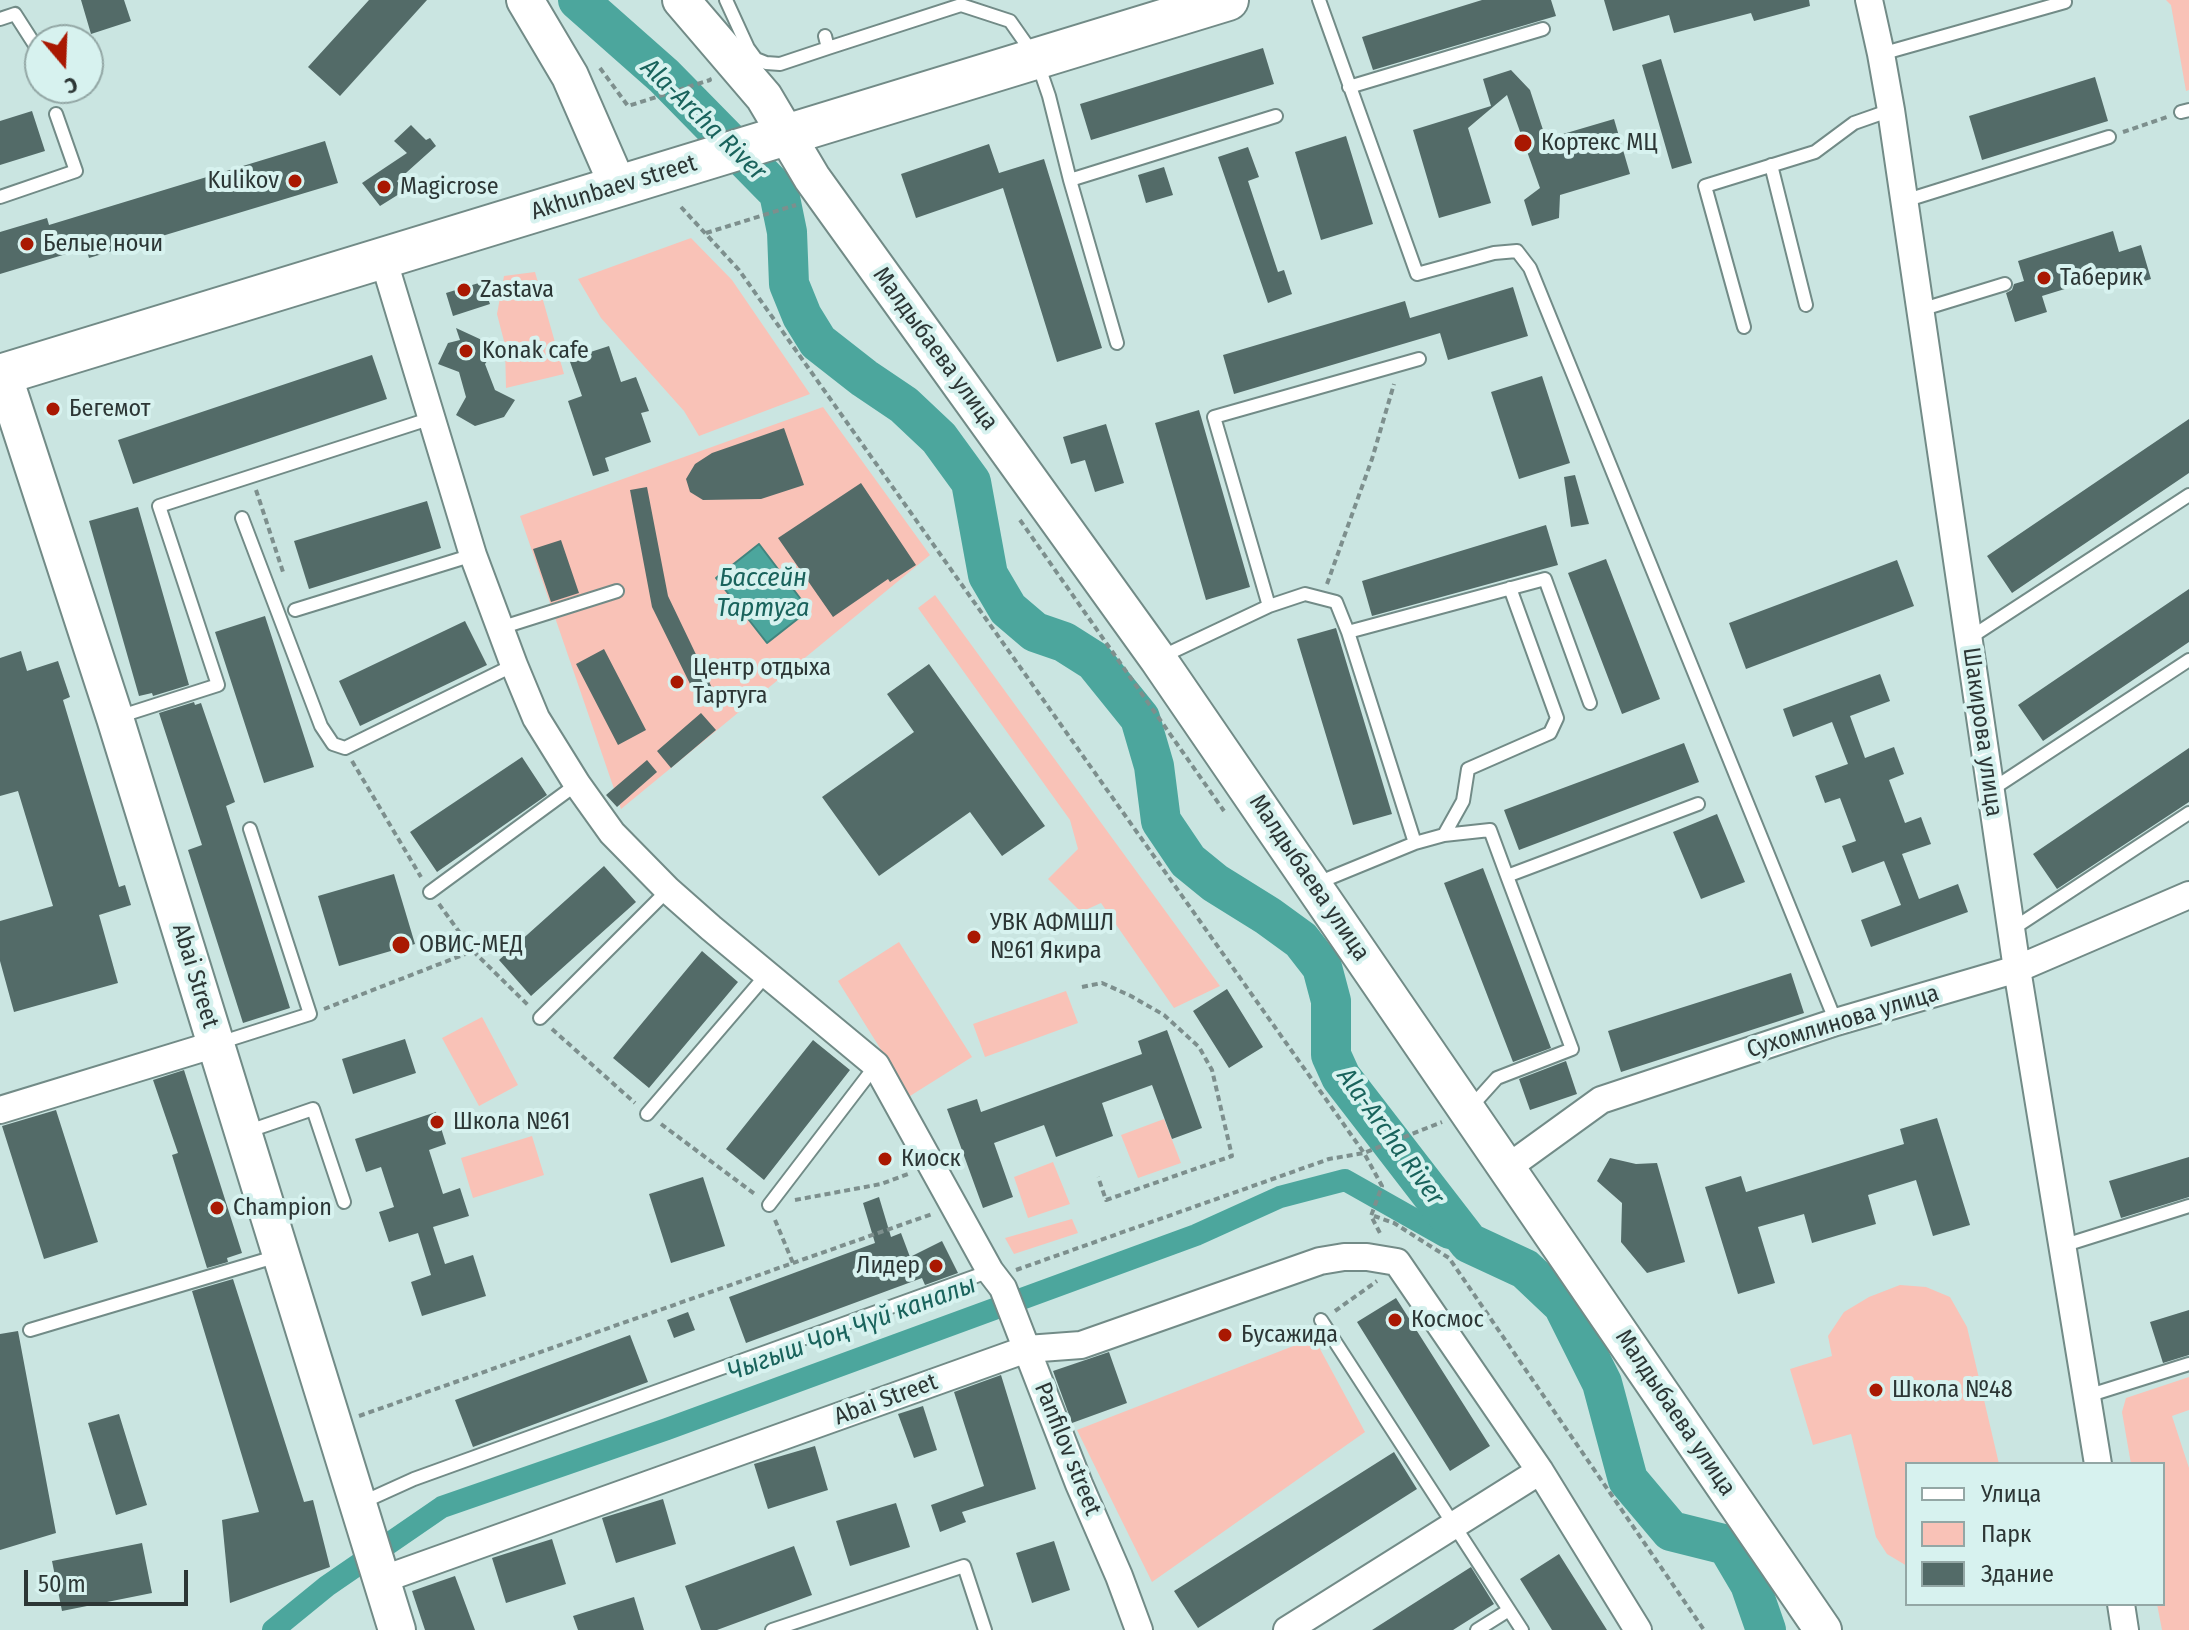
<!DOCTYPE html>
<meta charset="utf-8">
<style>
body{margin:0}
#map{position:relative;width:2189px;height:1630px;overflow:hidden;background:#cae5e1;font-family:"Fira Sans Condensed",sans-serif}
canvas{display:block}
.legend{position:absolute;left:1905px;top:1462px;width:260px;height:144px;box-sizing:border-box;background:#d7f2ef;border:2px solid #93a7a5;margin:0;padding:10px 14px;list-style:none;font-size:24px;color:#2c3635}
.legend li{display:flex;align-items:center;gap:16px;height:40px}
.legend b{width:40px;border:2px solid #93a7a5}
.north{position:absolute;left:24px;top:24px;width:80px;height:80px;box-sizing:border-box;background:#d7f2ef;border:2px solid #93a7a5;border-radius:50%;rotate:161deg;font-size:22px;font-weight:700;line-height:32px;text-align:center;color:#2c3635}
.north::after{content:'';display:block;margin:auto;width:28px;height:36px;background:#a91802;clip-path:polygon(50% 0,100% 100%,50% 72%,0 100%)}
.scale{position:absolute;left:24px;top:1570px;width:164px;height:36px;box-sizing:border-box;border:4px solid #2c3635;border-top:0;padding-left:10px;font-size:24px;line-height:28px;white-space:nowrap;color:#2c3635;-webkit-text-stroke:6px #d7f2ef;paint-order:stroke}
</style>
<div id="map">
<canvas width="2189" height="1630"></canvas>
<ul class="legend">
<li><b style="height:10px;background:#fff"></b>Улица</li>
<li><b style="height:22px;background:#f9c2b7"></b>Парк</li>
<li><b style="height:22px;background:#536b68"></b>Здание</li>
</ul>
<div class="north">С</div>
<div class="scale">50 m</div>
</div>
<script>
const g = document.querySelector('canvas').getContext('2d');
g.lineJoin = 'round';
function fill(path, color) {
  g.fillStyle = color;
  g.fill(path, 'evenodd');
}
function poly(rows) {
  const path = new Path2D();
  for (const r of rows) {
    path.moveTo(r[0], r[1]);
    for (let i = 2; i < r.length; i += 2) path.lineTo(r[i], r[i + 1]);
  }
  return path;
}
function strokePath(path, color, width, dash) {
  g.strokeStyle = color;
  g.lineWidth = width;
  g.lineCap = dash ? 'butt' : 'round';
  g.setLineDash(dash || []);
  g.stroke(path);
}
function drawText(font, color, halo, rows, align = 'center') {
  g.font = font + ' "Fira Sans Condensed",sans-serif';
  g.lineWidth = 8;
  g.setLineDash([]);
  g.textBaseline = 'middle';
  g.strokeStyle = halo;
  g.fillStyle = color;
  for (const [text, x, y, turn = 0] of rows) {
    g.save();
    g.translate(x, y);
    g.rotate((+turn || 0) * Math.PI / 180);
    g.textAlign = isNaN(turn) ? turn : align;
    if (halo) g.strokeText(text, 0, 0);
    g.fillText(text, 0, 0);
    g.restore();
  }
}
fill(poly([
 [2166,0,2189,0,2189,90,2186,91,2171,5],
 [691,238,732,280,810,394,699,436,684,411,601,318,578,279],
 [535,272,564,374,506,388,505,345,497,314,504,276],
 [823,407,930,555,621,809,520,516],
 [935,595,1220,986,1174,1008,1101,903,1081,912,1048,879,1078,849,1070,820,918,608],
 [899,942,972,1057,910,1096,838,981],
 [1066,991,1078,1023,985,1057,973,1024],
 [482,1017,518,1085,479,1106,442,1038],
 [1164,1119,1181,1163,1138,1178,1121,1135],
 [532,1136,544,1175,473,1198,461,1158],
 [1053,1162,1070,1204,1028,1218,1014,1177],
 [1072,1219,1078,1233,1014,1254,1005,1238],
 [1900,1285,1926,1287,1950,1297,1967,1327,1999,1464,1907,1464,1907,1566,1887,1554,1876,1537,1851,1434,1813,1445,1790,1369,1832,1356,1828,1336,1844,1312,1869,1297],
 [1314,1338,1365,1432,1152,1582,1077,1430],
 [2189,1377,2189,1410,2172,1416,2189,1468,2189,1630,2162,1630,2157,1604,2163,1604,2163,1464,2131,1464,2122,1412,2126,1398]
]), '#f9c2b7');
const water = poly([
 [759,544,809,610,767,643,716,578,759,544]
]);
fill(water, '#4ca69d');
strokePath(water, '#42847e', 2);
strokePath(poly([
 [273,1630,327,1586,442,1507,667,1429,1196,1235,1280,1197,1345,1180,1446,1237,1469,1243]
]), '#4ca69d', 22);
strokePath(poly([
 [578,0,664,76,779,193,787,232,789,284,802,316,818,342,864,378,904,405,939,438,971,482,988,575,1008,609,1035,632,1064,642,1094,661,1140,718,1154,766,1161,821,1188,861,1215,883,1268,916,1301,940,1322,967,1331,1001,1331,1055,1341,1077,1469,1243,1525,1269,1563,1305,1602,1383,1628,1480,1671,1531,1727,1545,1750,1584,1766,1630]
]), '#4ca69d', 40);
fill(poly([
 [81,0,124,0,131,21,91,34],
 [369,0,427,0,340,96,308,67],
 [1482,0,1551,0,1556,16,1373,70,1362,37],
 [1604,0,1809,0,1810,6,1754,21,1751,13,1674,33,1669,15,1613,31],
 [1263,48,1274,84,1091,140,1080,104],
 [1661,59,1692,163,1672,169,1642,65],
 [1511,70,1530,90,1546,139,1614,119,1630,174,1560,195,1559,218,1532,226,1524,200,1540,188,1507,95,1468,128,1491,203,1439,218,1413,130,1491,106,1483,79],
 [2095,77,2108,121,1982,160,1969,116],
 [32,111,45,151,0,165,0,121],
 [411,125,426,140,430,138,436,146,397,181,404,191,380,206,362,183,407,153,394,141],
 [1346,136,1373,224,1321,240,1295,152],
 [325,141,338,183,89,258,86,248,0,274,0,232,47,218,49,225],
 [989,144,999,173,1044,159,1102,348,1057,362,1003,188,916,218,901,174],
 [1248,147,1259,177,1248,181,1278,272,1284,270,1292,294,1268,303,1218,157],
 [1164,167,1173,195,1146,203,1138,175],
 [2113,231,2119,252,2141,245,2151,279,2125,287,2120,272,2042,296,2047,312,2015,322,2006,293,2012,290,2014,284,2024,281,2018,261],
 [482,282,490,304,453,316,446,293],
 [1513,287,1528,336,1448,360,1440,333,1234,394,1223,355,1405,301,1410,318],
 [456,328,497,347,485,364,495,390,515,400,504,417,475,426,456,415,466,397,459,372,438,364,448,343,460,340],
 [609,346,621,382,636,377,649,411,641,413,651,442,605,458,609,471,593,476,568,401,582,396,569,359],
 [372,355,387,399,133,484,118,440],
 [1542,376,1570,463,1519,479,1491,392],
 [1199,410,1250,587,1206,600,1155,423],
 [2189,419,2189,473,2012,593,1987,556],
 [1106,424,1124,483,1095,492,1085,460,1071,464,1063,437],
 [784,428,804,485,761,499,703,500,690,492,686,479,695,464,712,453],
 [1575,475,1589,524,1571,527,1564,477],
 [861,483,916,565,890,582,888,579,833,617,778,538],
 [647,487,668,596,714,692,698,700,652,607,630,490],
 [427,501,441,548,309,589,294,541],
 [138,507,189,685,153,696,152,693,139,696,89,521],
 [1546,525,1558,565,1372,616,1362,581],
 [561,540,579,593,551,602,533,549],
 [1606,559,1660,699,1622,714,1568,573],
 [1897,560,1914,606,1746,669,1729,623],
 [2189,589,2189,642,2043,741,2018,705],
 [265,616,314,767,264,783,215,632],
 [465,621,487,665,360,726,339,681],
 [1336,628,1392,814,1353,825,1297,639],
 [604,649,646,730,618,745,576,664],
 [21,651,27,671,58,661,70,697,63,700,119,887,125,885,131,905,99,915,118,983,14,1012,0,961,0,921,53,906,18,791,0,796,0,658],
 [929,664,1045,826,1002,856,970,812,879,876,822,797,914,732,887,694],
 [1880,674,1890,701,1850,716,1865,758,1894,747,1904,774,1889,780,1905,823,1921,817,1931,844,1902,854,1919,899,1958,884,1968,912,1871,947,1861,920,1901,905,1884,861,1852,873,1842,846,1856,841,1840,798,1825,803,1815,776,1848,764,1832,722,1793,737,1783,709],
 [194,702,195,705,201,703,235,802,226,806,290,1008,243,1023,188,850,202,845,159,713],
 [701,713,716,730,671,768,657,751],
 [1684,743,1699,782,1519,850,1504,810],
 [2189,748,2189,802,2057,889,2033,854],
 [522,757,547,795,437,872,410,832],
 [647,760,657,772,617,807,606,795],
 [1717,814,1745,882,1701,899,1673,832],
 [604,866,636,902,531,996,499,960],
 [1483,868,1551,1048,1513,1062,1444,883],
 [394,874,415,944,339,966,318,896],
 [702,951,738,982,649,1088,613,1058],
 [1791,973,1804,1013,1621,1072,1608,1031],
 [1227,989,1263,1047,1229,1068,1193,1011],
 [1167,1030,1202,1128,1172,1139,1152,1085,1102,1103,1113,1136,1056,1157,1044,1125,994,1143,1013,1197,983,1208,947,1109,977,1099,981,1112,1142,1054,1138,1041],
 [405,1039,416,1073,353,1094,342,1059],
 [813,1040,850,1070,764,1180,726,1149],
 [1566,1061,1577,1094,1530,1110,1519,1079],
 [184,1070,242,1253,227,1258,228,1262,207,1268,172,1155,178,1153,153,1080],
 [56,1110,98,1242,44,1259,2,1126],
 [436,1112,446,1144,429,1150,443,1194,460,1188,469,1216,433,1227,445,1264,473,1255,486,1296,422,1316,411,1282,431,1275,418,1233,389,1242,379,1212,394,1207,381,1167,366,1172,355,1139],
 [1937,1118,1970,1225,1933,1236,1916,1180,1868,1195,1876,1224,1812,1243,1804,1214,1758,1227,1775,1283,1738,1294,1705,1187,1741,1176,1746,1192,1904,1144,1900,1129],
 [2189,1157,2189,1197,2121,1218,2109,1181],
 [1610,1158,1636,1164,1657,1163,1685,1262,1647,1273,1621,1242,1622,1203,1597,1181],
 [703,1177,725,1246,671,1263,649,1194],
 [879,1197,891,1237,901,1233,910,1257,942,1241,958,1273,925,1285,922,1278,746,1343,729,1297,875,1243,863,1203],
 [233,1279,304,1502,313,1500,330,1567,230,1603,222,1520,259,1512,192,1291],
 [1396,1298,1490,1446,1450,1471,1357,1322],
 [2189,1310,2189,1355,2163,1363,2150,1322],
 [688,1312,695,1330,674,1338,667,1320],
 [18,1331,56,1533,0,1550,0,1334],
 [630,1335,648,1382,473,1447,455,1400],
 [1109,1352,1127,1403,1072,1423,1053,1371],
 [1001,1375,1036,1489,962,1512,966,1522,940,1532,931,1505,984,1486,954,1392],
 [923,1406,937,1450,914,1458,898,1414],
 [119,1414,147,1505,116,1515,88,1423],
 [815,1446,828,1490,768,1509,754,1464],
 [1394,1452,1417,1489,1198,1628,1174,1591],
 [663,1499,676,1544,616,1563,602,1518],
 [896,1503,910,1547,850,1566,836,1521],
 [552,1539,566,1584,506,1603,492,1558],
 [1054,1541,1070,1590,1032,1603,1016,1553],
 [142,1543,152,1593,62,1611,52,1561],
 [794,1546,812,1595,717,1630,701,1630,685,1586],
 [1559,1554,1607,1630,1552,1630,1520,1579],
 [1471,1567,1494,1604,1453,1630,1372,1630],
 [455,1576,475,1630,425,1630,412,1591],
 [634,1597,644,1630,578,1630,573,1616]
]), '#536b68');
const lane = poly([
 [726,0,748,48,756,59,766,63,780,64,828,48],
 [1319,0,1417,274,1494,253,1517,251,1530,268,1836,1022],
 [0,19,15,14,40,53],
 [825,36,828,48,961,5,1010,21,1036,58,1049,96,1070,180,1117,343],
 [1881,54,2065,2],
 [1349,87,1543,29],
 [2181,112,2189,110],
 [1771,165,1806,305],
 [1070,180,1276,116],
 [0,197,76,171,56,114],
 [1904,201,2109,137],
 [1920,310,2005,284],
 [1744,327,1705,186,1815,152,1854,123,1891,110],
 [242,518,321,726,333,744,345,748,514,665],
 [1269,606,1214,417,1419,359],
 [295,610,473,555],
 [500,628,617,591],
 [1348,632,1545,579,1590,703],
 [1968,639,2189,495],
 [1161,657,1269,606,1305,594,1336,602,1348,632,1415,843],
 [118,717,218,685,159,506,432,418],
 [1991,790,2189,660],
 [1444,835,1463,801,1468,769,1550,733,1557,718,1510,588],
 [1315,884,1415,843,1444,835,1490,830,1507,876],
 [430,892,577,784],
 [2011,930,2189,813],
 [540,1018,668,890],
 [219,1043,310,1014,250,829],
 [1470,1108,1497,1078,1572,1049,1507,876,1698,804],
 [647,1114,767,974],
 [246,1132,313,1109,344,1202],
 [769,1205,876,1065],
 [2062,1246,2189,1206],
 [1321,1320,1522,1630],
 [30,1330,278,1256],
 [2087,1396,2189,1364],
 [361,1503,414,1479,990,1271],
 [772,1630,964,1566,985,1630],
 [1477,1630,1509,1610]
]);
const street = poly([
 [1869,0,1881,54,1891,110,2017,969,2098,1464],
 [383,258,473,555,514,665,536,718,577,784,612,833,668,890,711,928,876,1065,990,1271,1003,1288,1079,1484,1119,1576,1139,1630],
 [0,1110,216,1044],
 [1507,1168,1601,1100,1836,1022,2017,969,2189,895],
 [381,1580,1027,1349,1081,1345,1320,1261,1344,1257,1367,1257,1397,1262,1540,1471,1638,1630],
 [2121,1604,2125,1630],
 [1287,1630,1540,1471]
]);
const secondary = poly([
 [525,0,570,76,618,186],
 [681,0,764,97,812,178,1158,659,1823,1630],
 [3,374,115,718,397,1630]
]);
const primary = poly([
 [0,375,1228,0]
]);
strokePath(lane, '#728b87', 16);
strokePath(street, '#728b87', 30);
strokePath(secondary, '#728b87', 40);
strokePath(primary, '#728b87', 44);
strokePath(poly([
 [600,68,628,106,710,80,709,78],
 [2123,132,2167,117],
 [681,207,739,270,1364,1153,1382,1186,1371,1216,1381,1235],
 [706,233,796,205],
 [256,490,283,572],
 [1020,520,1224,811],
 [1327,584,1372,459,1394,384],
 [352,761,421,877],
 [439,904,473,951],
 [1082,987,1102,983,1131,996,1164,1015,1199,1047,1212,1070,1232,1156,1106,1200,1098,1177],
 [324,1009,473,951,529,1006],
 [552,1029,635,1103],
 [661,1124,756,1195],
 [795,1200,881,1184,911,1173],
 [1374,1216,1394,1223,1449,1258,1704,1630],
 [775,1220,793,1263],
 [1016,1270,1329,1159,1364,1153,1442,1122],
 [1335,1311,1377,1281],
 [359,1416,932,1214]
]), '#7d8f8d', 4, [6, 4]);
strokePath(lane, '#fff', 12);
strokePath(street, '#fff', 26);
strokePath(secondary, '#fff', 36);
strokePath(primary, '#fff', 40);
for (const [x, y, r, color] of [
 [1523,143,10,"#a91802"],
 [295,181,8,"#a91802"],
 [384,187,8,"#a91802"],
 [27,244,8,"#a91802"],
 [2044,278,8,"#a91802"],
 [464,290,8,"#a91802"],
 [466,351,8,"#a91802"],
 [53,409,8,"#a91802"],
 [677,682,8,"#a91802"],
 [974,937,8,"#a91802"],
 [401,945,10,"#a91802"],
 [437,1122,8,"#a91802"],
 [885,1159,8,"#a91802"],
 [217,1208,8,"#a91802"],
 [936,1266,8,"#a91802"],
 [1395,1320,8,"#a91802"],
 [1225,1335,8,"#a91802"],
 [1876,1390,8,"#a91802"]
]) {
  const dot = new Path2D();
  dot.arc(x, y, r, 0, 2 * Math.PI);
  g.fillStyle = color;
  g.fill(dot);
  strokePath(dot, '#d7f2ef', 3);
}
drawText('24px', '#2c3635', '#d7f2ef', [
 ["Кортекс МЦ",1541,143],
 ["Kulikov",279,181,"right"],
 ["Magicrose",400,187],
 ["Белые ночи",43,244],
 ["Таберик",2060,278],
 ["Zastava",480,290],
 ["Konak cafe",482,351],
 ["Бегемот",69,409],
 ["Центр отдыха",693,668],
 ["Тартуга",693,696],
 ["УВК АФМШЛ",990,923],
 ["№61 Якира",990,951],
 ["ОВИС-МЕД",419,945],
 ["Школа №61",453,1122],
 ["Киоск",901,1159],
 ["Champion",233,1208],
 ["Лидер",920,1266,"right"],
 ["Космос",1411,1320],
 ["Бусажида",1241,1335],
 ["Школа №48",1892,1390]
], 'left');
drawText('24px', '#2c3635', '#d7f2ef', [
 ["Akhunbaev street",614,188,-17],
 ["Малдыбаева улица",935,349,54],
 ["Шакирова улица",1982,732,82],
 ["Малдыбаева улица",1309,878,56],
 ["Abai Street",195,976,73],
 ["Сухомлинова улица",1843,1022,-17],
 ["Abai Street",886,1400,-20],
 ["Малдыбаева улица",1675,1413,56],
 ["Panfilov street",1067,1449,68]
]);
drawText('italic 26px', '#19635c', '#d7f2ef', [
 ["Ala-Archa River",703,120,44],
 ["Бассейн",763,579],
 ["Тартуга",763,609],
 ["Ala-Archa River",1390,1137,54],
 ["Чыгыш Чоң Чүй каналы",852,1329,-20]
]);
</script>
